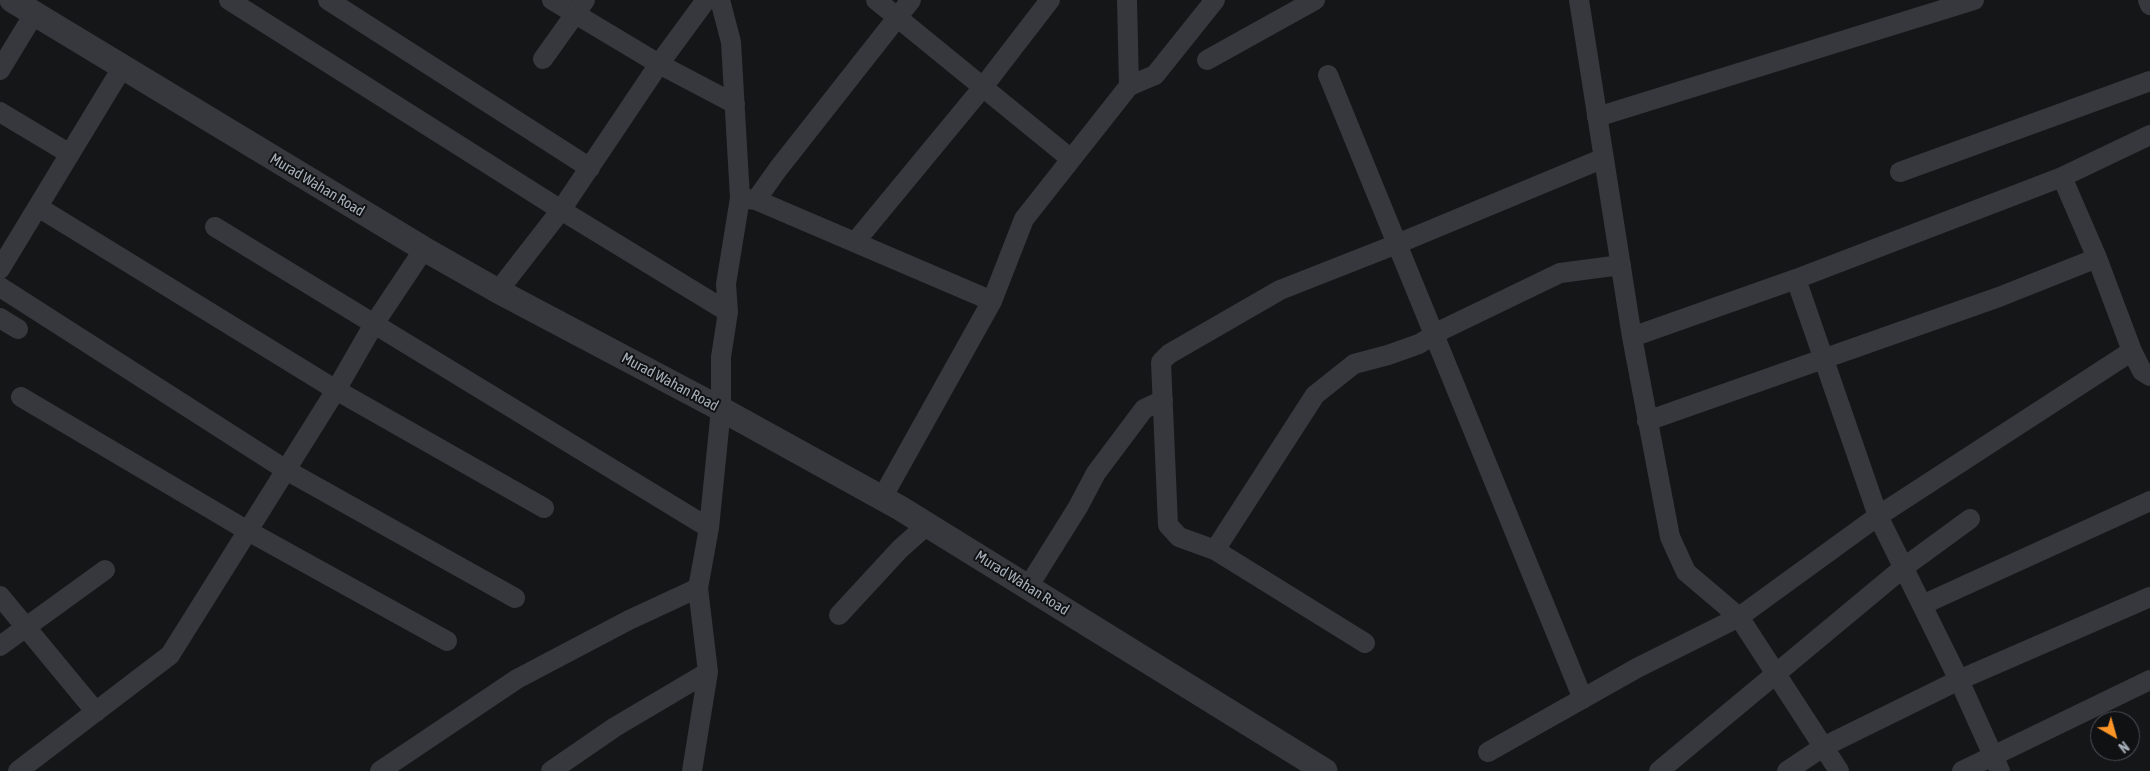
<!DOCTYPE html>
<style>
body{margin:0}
#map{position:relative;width:2150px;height:771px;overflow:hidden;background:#151618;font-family:"Asap Condensed",sans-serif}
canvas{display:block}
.north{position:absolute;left:2090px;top:711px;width:50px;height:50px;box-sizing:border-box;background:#101113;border:1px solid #4c5055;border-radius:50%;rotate:142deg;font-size:14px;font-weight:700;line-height:20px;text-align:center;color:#a6afb9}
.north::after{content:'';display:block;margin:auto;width:18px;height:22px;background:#fe9527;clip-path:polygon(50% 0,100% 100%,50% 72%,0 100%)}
</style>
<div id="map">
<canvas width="2150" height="771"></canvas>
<div class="north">N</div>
</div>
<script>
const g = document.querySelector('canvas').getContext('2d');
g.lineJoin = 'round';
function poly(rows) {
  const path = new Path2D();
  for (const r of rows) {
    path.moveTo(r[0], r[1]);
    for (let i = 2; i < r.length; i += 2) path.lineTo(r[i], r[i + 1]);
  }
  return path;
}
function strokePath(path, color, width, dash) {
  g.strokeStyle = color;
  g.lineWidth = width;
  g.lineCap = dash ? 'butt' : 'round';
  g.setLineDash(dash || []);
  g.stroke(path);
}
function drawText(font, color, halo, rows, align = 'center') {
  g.font = font + ' "Asap Condensed",sans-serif';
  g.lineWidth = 4;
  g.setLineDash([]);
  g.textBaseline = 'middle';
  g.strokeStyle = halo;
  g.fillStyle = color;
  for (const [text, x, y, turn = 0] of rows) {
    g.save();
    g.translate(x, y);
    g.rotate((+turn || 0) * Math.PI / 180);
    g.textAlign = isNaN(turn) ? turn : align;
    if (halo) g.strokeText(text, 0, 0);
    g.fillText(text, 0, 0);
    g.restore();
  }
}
strokePath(poly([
 [229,0,561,210,728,312],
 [328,0,590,168],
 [552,0,659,64,735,104],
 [876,0,1071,159],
 [1127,0,1129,86],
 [1579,0,1632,337,1670,537,1686,572,1739,617,1839,771],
 [2148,0,2150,5],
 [543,59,585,0],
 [1207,60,1315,0],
 [0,70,34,14],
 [1328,75,1583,699],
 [0,112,70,154],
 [1597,117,1974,0],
 [1900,172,2150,81],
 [2062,177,2097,258,2132,351,2142,371,2150,376],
 [740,198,756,200,992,301],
 [756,200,778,169,911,0],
 [38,207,336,390,544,508],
 [215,227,709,528],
 [855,242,983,87,1050,0],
 [0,269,122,68],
 [1796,279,1878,516,1959,680,2000,771],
 [0,287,286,470,515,598],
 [498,291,561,210,659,64,706,0],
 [0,318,18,329],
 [1632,337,1796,279,2062,177,2150,135],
 [21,397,248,531,447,641],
 [1647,421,1999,297,2097,258],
 [882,498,992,301,1024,219,1129,86,1155,75,1215,0],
 [1215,550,1315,395,1354,364,1388,355,1419,344,1444,329,1560,273,1621,265],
 [1028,587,1078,507,1096,473,1144,409,1163,400],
 [0,596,96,712],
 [1922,605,2150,501],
 [839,615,900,549,927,525],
 [1365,643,1215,550,1179,537,1168,525,1161,362,1169,354,1280,290,1397,244,1604,158],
 [0,646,105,570],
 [1488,752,1637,668,1739,617,1878,516,2132,351],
 [18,771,170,655,336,390,374,324,424,249],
 [380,771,517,679,629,620,698,588],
 [551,771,615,727,708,672],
 [692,771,708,672,698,588,709,528,721,409,721,357,728,312,726,284,740,198,731,42,720,0],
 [1659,771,1903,568,1970,519],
 [1787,771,1823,747,1959,680,2150,597],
 [1962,771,2150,680]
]), '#36383d', 20);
strokePath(poly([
 [12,0,424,249,498,291,721,409,900,508,1325,771]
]), '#36383d', 25);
drawText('15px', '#a6afb9', '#101113', [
 ["Murad Wahan Road",317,185,31],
 ["Murad Wahan Road",670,382,28],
 ["Murad Wahan Road",1022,583,32]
]);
</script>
